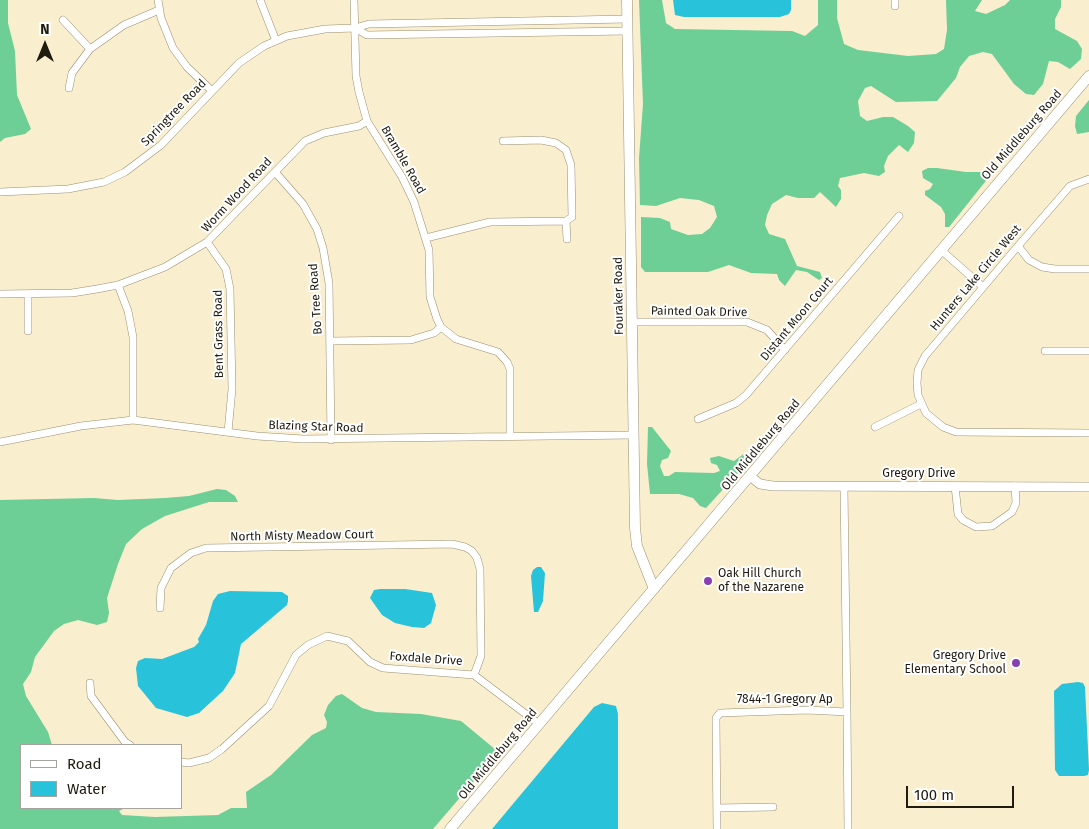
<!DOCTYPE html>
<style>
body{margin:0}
#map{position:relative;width:1089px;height:829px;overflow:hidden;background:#f9eece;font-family:"Fira Sans",sans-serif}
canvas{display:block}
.legend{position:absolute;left:20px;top:744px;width:162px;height:65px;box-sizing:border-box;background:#fff;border:1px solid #a5a49f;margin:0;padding:6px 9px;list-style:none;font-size:15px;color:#1f1b0f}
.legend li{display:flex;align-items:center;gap:10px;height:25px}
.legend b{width:25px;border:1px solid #a5a49f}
.north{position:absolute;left:20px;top:20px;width:50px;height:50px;-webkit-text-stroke:4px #fff;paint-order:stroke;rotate:0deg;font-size:14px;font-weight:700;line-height:20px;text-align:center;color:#1f1b0f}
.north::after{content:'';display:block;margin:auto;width:18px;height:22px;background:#1f1b0f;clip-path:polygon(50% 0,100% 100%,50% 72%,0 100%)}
.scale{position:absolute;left:906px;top:786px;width:108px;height:22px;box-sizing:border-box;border:2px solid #1f1b0f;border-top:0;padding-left:6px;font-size:15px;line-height:18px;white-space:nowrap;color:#1f1b0f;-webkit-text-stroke:4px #fff;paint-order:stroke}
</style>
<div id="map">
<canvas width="1089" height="829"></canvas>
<ul class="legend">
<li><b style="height:6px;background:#fff"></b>Road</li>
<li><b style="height:14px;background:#28c3da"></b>Water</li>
</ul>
<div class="north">N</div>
<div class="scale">100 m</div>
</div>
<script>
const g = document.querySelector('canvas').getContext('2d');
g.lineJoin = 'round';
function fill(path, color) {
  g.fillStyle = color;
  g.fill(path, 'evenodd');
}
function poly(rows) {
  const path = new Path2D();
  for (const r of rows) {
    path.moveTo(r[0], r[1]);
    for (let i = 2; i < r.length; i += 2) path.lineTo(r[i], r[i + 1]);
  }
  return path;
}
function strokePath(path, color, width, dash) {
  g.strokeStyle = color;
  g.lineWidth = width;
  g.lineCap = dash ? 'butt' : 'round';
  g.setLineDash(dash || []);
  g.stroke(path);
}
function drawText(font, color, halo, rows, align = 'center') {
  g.font = font + ' "Fira Sans",sans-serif';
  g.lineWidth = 4;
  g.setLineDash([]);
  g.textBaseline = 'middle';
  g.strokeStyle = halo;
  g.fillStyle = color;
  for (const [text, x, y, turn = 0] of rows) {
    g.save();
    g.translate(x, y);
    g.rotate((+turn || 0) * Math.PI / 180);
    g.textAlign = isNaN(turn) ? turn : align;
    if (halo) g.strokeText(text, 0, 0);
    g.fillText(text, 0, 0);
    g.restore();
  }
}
fill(poly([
 [0,0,8,0,8,23,15,51,17,95,31,129,25,134,5,138,0,142],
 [639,0,662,0,666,23,675,29,792,31,805,36,818,25,818,0,837,0,837,18,844,44,858,50,908,56,936,54,944,49,947,30,946,0,982,0,975,11,986,14,1005,5,1010,0,1061,0,1061,7,1055,19,1055,29,1077,41,1082,49,1081,59,1070,69,1058,62,1049,61,1043,84,1034,95,1026,94,1014,84,992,54,983,52,969,56,960,67,956,78,937,101,896,102,871,86,865,88,858,101,860,116,867,121,883,117,893,117,908,126,915,132,914,143,908,152,899,145,888,156,884,166,885,172,879,176,864,173,840,178,838,186,841,190,841,199,836,207,820,192,814,198,798,198,786,195,772,204,767,215,765,225,769,234,785,239,797,266,820,272,822,278,819,280,807,272,796,270,785,286,779,280,777,274,751,273,729,265,708,272,645,272,641,267,641,217,660,218,670,222,671,229,688,235,702,234,710,228,717,217,714,206,699,200,680,198,656,206,640,205,639,158,643,104],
 [1089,100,1089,132,1077,134,1075,126,1076,116],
 [928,168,937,168,966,172,993,172,949,227,945,227,945,214,941,207,925,195,925,191,930,189,933,184,923,178,922,171],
 [648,427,652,427,671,451,668,458,662,460,660,466,664,476,669,476,675,472,714,473,720,471,717,465,711,463,710,458,719,456,734,461,745,453,748,454,747,463,706,508,700,506,693,498,679,494,650,494,647,464],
 [217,489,226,490,235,496,238,502,209,502,165,516,142,529,126,544,118,564,107,598,109,613,107,622,97,625,78,620,64,624,54,631,35,657,31,672,23,684,26,696,48,732,52,745,21,745,21,808,125,808,119,811,122,815,155,817,218,815,231,808,247,808,246,792,271,775,312,735,326,728,327,722,324,715,328,705,336,696,342,694,362,708,376,712,421,714,461,721,496,750,494,758,433,829,0,829,0,500,94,498,118,500,165,498,189,496]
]), '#6dce96');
fill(poly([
 [673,0,791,0,791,10,789,14,780,17,684,17,675,15],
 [537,567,541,567,545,573,543,601,538,612,534,612,531,576,533,570],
 [380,589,405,589,432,593,436,605,431,623,424,628,412,627,395,623,382,615,370,598,374,590],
 [230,591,282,592,288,596,288,601,287,605,241,644,235,673,223,691,199,713,187,717,156,708,138,686,136,668,138,661,145,658,162,659,194,647,199,642,198,639,206,625,213,601,218,594],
 [1078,682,1083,683,1085,687,1089,770,1088,775,1084,776,1059,776,1055,770,1054,691,1062,684],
 [602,703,616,706,618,714,618,829,492,829,594,707]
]), '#28c3da');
const minor = poly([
 [158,0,161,18,173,48,187,67,211,90],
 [260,0,276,41],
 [354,0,356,76,359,92,367,121,402,177,414,202,429,250,430,297,437,319,441,327,456,339,498,352,507,362,510,369,510,437],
 [895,6,895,0],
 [63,20,90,49],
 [355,28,367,35,628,31],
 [69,88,72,73,90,49,124,25,159,10],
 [503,141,541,140,556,143,566,150,571,165,572,217,566,221],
 [275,172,303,204,317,229,323,248,329,283,331,440],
 [1089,179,1070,186,1018,246,925,356,918,370,917,383,918,395,926,413,943,427,956,432,1089,433],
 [0,192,68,189,104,182,125,172,161,145,239,63,264,46,287,36,325,29,355,28,369,24,627,19],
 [566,221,567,239],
 [426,238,490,222,566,221],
 [207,242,226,269,230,289,232,389,228,432],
 [1018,246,1029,260,1042,267,1055,269,1089,269],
 [941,250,983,287],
 [118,285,128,311,133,337,133,420],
 [0,294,72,293,97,289,118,285,165,267,207,242,305,141,324,133,359,126,367,121],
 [28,294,28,331],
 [632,322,747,322,767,330,785,350],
 [330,341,411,340,434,333,441,327],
 [1045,351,1089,351],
 [698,419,736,403,746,395,899,216],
 [875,427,921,404],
 [0,442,81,426,133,420,257,436,303,439,634,435],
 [955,486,958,514,963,520,976,527,992,526,1012,512,1016,503,1015,486],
 [844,487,847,712],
 [160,608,161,588,171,568,191,553,206,548,452,544,465,547,472,551,477,558,480,569,481,656,474,675],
 [90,683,91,696,125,742,130,745],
 [181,762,189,763,209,758,222,749,269,706,296,655,308,645,327,636,348,641,370,662,383,668,474,675,539,724],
 [717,808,773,807],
 [717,829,716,718,720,713,807,710,847,712,848,829]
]);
const tertiary = poly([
 [751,477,760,484,773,486,1089,487]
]);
const secondary = poly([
 [627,0,635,528,637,546,654,589],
 [450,829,1089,76]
]);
strokePath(minor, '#998f71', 8);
strokePath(tertiary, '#998f71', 10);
strokePath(secondary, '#998f71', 11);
strokePath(minor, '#fff', 7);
strokePath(tertiary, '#fff', 9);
strokePath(secondary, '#fff', 10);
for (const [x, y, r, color] of [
 [708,581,5,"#873fb2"],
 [1016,663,5,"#873fb2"]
]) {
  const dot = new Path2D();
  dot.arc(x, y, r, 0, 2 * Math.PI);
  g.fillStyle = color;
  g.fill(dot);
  strokePath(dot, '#fff', 2);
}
drawText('12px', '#1f1b0f', '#fff', [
 ["Springtree Road",174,113,-46],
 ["Old Middleburg Road",1022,135,-49],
 ["Bramble Road",403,160,60],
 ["Worm Wood Road",237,195,-47],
 ["Hunters Lake Circle West",976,278,-50],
 ["Fouraker Road",619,296,-91],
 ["Bo Tree Road",316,299,-94],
 ["Painted Oak Drive",699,312,1],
 ["Distant Moon Court",797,319,-50],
 ["Bent Grass Road",219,334,-91],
 ["Blazing Star Road",316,427,2],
 ["Old Middleburg Road",761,445,-50],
 ["Gregory Drive",919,474],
 ["North Misty Meadow Court",302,536,-1],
 ["Foxdale Drive",426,659,4],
 ["7844-1 Gregory Ap",785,700],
 ["Old Middleburg Road",498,754,-50]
]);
drawText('12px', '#1f1b0f', '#fff', [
 ["Oak Hill Church",718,574],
 ["of the Nazarene",718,588],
 ["Gregory Drive",1006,656,"right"],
 ["Elementary School",1006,670,"right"]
], 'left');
</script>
